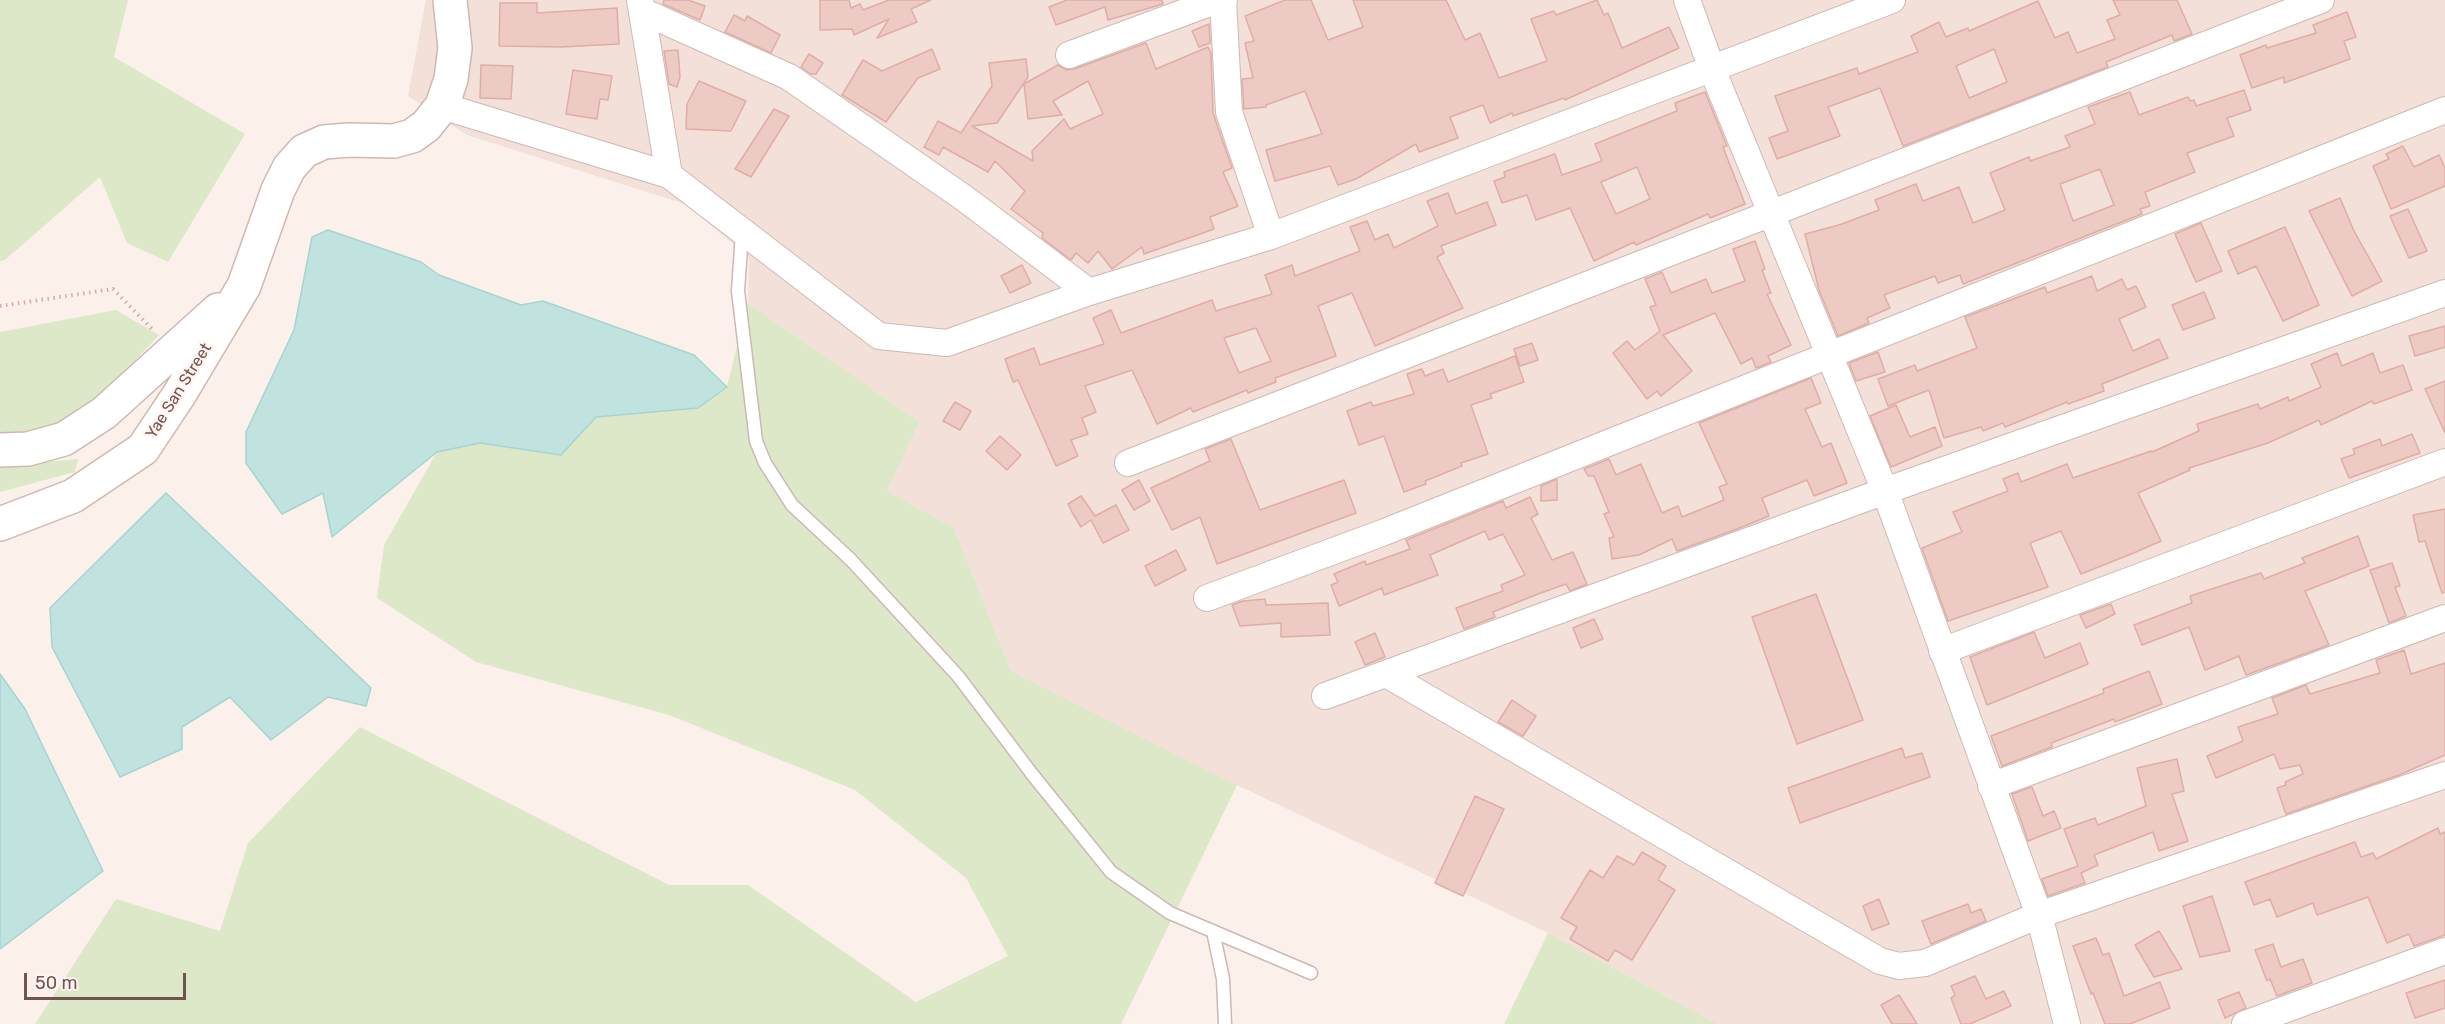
<!DOCTYPE html>
<style>
body{margin:0}
#map{position:relative;width:2445px;height:1024px;overflow:hidden;background:#fbf0ea;font-family:Rubik,sans-serif}
canvas{display:block}
.scale{position:absolute;left:24px;top:973px;width:162px;height:27px;box-sizing:border-box;border:3px solid #73534f;border-top:0;padding-left:8px;font-size:18px;line-height:21px;white-space:nowrap;color:#73534f;-webkit-text-stroke:4px #fef5f0;paint-order:stroke}
</style>
<div id="map">
<canvas width="2445" height="1024"></canvas>
<div class="scale">50 m</div>
</div>
<script>
const g = document.querySelector('canvas').getContext('2d');
g.lineJoin = 'round';
function fill(path, color) {
  g.fillStyle = color;
  g.fill(path, 'evenodd');
}
function poly(rows) {
  const path = new Path2D();
  for (const r of rows) {
    path.moveTo(r[0], r[1]);
    for (let i = 2; i < r.length; i += 2) path.lineTo(r[i], r[i + 1]);
  }
  return path;
}
function strokePath(path, color, width, dash) {
  g.strokeStyle = color;
  g.lineWidth = width;
  g.lineCap = dash ? 'butt' : 'round';
  g.setLineDash(dash || []);
  g.stroke(path);
}
function drawText(font, color, halo, rows, align = 'center') {
  g.font = font + ' Rubik,sans-serif';
  g.lineWidth = 5;
  g.setLineDash([]);
  g.textBaseline = 'middle';
  g.strokeStyle = halo;
  g.fillStyle = color;
  for (const [text, x, y, turn = 0] of rows) {
    g.save();
    g.translate(x, y);
    g.rotate((+turn || 0) * Math.PI / 180);
    g.textAlign = isNaN(turn) ? turn : align;
    if (halo) g.strokeText(text, 0, 0);
    g.fillText(text, 0, 0);
    g.restore();
  }
}
fill(poly([
 [426,0,2445,0,2445,1024,1718,1024,1548,933,1237,785,1011,671,954,528,887,491,920,422,748,303,749,257,685,204,467,135,408,96]
]), '#f2e0d9');
fill(poly([
 [0,0,128,0,114,57,245,134,168,262,127,243,100,177,5,260,0,261],
 [748,303,920,422,887,491,954,528,1011,671,1237,785,1121,1024,35,1024,116,899,220,931,248,843,360,727,669,885,748,885,916,1002,1008,956,966,878,855,790,669,715,476,662,377,598,384,545,437,452,480,443,560,455,596,417,698,408,727,386],
 [116,310,159,335,73,427,0,435,0,332],
 [78,459,75,472,0,492,0,466],
 [1548,933,1718,1024,1504,1024]
]), '#dde8c9');
const water = poly([
 [328,230,421,262,439,275,521,305,543,301,694,355,727,387,698,408,596,417,561,455,480,443,437,452,332,537,323,493,282,514,246,463,246,432,294,330,312,237,328,230],
 [166,493,371,688,366,706,328,697,271,740,230,697,182,727,182,749,120,777,52,647,50,608,166,493],
 [0,674,25,709,103,871,0,949,0,674]
]);
fill(water, '#c0e3df');
strokePath(water, '#a7d4cf', 1.5);
const building = poly([
 [664,0,688,0,705,6,700,20,663,4,664,0],
 [820,0,849,0,851,8,860,4,863,10,889,0,931,0,911,9,917,22,877,38,889,19,854,35,852,29,820,30,820,0],
 [1067,0,1162,0,1163,4,1108,20,1105,7,1056,25,1049,7,1067,0],
 [1285,0,1311,0,1328,40,1363,27,1353,0,1446,0,1465,40,1480,33,1499,78,1547,61,1531,19,1554,11,1556,15,1597,0,1604,15,1608,13,1622,48,1669,27,1679,48,1565,100,1564,98,1513,116,1512,113,1490,123,1483,105,1450,117,1458,138,1419,152,1416,144,1356,179,1338,185,1330,166,1275,181,1266,150,1322,134,1305,91,1266,105,1266,107,1244,109,1242,79,1253,78,1245,43,1254,41,1245,16,1285,0],
 [2113,0,2177,0,2192,34,2174,41,2172,35,2106,62,2108,67,1903,146,1880,88,1828,107,1840,136,1777,159,1769,138,1788,131,1775,96,1857,68,1859,74,1918,52,1911,36,1939,22,1946,37,1968,28,1969,31,2038,1,2055,38,2068,32,2077,53,2115,39,2107,20,2120,15,2113,0],
 [1994,49,2007,82,1969,98,1956,66,1994,49],
 [500,3,537,3,537,13,617,8,619,44,561,47,499,46,500,3],
 [2347,12,2356,37,2344,41,2350,59,2284,83,2284,77,2252,88,2240,55,2266,45,2267,48,2316,33,2313,25,2347,12],
 [734,15,745,21,747,16,780,35,771,53,725,32,734,15],
 [1209,24,1210,43,1199,47,1192,31,1209,24],
 [1146,43,1156,69,1208,47,1211,53,1213,113,1232,168,1223,172,1238,206,1210,217,1214,229,1144,254,1142,247,1112,269,1098,251,1088,263,1076,253,1071,260,1042,238,1043,233,1011,209,1025,191,995,161,988,172,943,147,939,155,924,147,938,121,961,133,992,86,989,63,1026,59,1028,77,997,123,972,126,1033,161,1032,151,1064,119,1070,129,1103,114,1088,81,1053,101,1062,115,1028,119,1024,84,1058,65,1066,70,1074,69,1146,43],
 [932,49,940,69,918,78,886,122,842,95,863,60,882,71,932,49],
 [678,50,680,77,677,87,669,84,664,51,678,50],
 [809,54,823,63,816,74,811,74,801,67,809,54],
 [481,65,513,66,511,99,480,98,481,65],
 [573,70,612,76,608,100,600,99,597,119,566,114,573,70],
 [699,81,746,101,731,131,686,129,687,104,699,81],
 [2244,90,2251,110,2227,118,2234,136,2187,153,2195,172,2145,192,2150,206,2140,209,2142,214,1963,284,1960,275,1938,283,1935,276,1884,295,1890,308,1867,318,1869,323,1838,336,1819,290,1805,234,1839,225,1879,210,1875,200,1916,184,1923,201,1959,187,1973,223,2005,210,1990,173,2029,157,2030,161,2070,147,2065,136,2095,124,2088,107,2130,92,2139,115,2188,97,2190,101,2194,100,2196,106,2244,90],
 [2100,169,2114,205,2073,221,2060,184,2100,169],
 [1705,92,1727,146,1723,147,1745,204,1710,218,1708,214,1636,245,1634,242,1594,261,1570,208,1536,220,1527,195,1502,203,1494,181,1505,177,1504,172,1555,154,1562,175,1602,161,1595,144,1677,111,1675,103,1705,92],
 [1637,167,1650,199,1616,214,1601,182,1637,167],
 [774,109,789,116,751,177,735,169,774,109],
 [2403,146,2414,167,2439,155,2445,168,2445,186,2391,209,2373,166,2389,159,2386,154,2403,146],
 [1448,193,1456,214,1487,202,1496,225,1441,246,1444,253,1437,257,1463,308,1375,346,1352,293,1318,306,1336,356,1275,378,1276,382,1248,393,1247,390,1193,412,1191,408,1157,424,1132,370,1085,386,1096,412,1082,418,1088,434,1071,440,1078,456,1056,466,1018,380,1013,382,1005,359,1034,348,1040,365,1104,344,1093,318,1111,310,1121,333,1212,300,1216,311,1272,294,1265,275,1292,265,1295,276,1360,251,1350,227,1367,221,1375,240,1388,234,1394,248,1438,226,1427,201,1448,193],
 [1256,328,1271,361,1239,373,1224,338,1256,328],
 [2340,198,2354,231,2382,281,2352,296,2309,211,2340,198],
 [2408,209,2427,251,2409,258,2390,216,2408,209],
 [2201,223,2222,271,2196,282,2175,234,2201,223],
 [2285,227,2319,305,2283,321,2256,266,2238,274,2228,251,2285,227],
 [1755,241,1765,269,1762,270,1771,293,1767,294,1791,345,1768,356,1771,362,1756,368,1752,358,1741,364,1715,313,1663,335,1692,371,1661,396,1657,391,1647,399,1613,353,1627,341,1635,350,1660,331,1650,307,1656,305,1645,279,1662,272,1671,293,1706,279,1712,293,1745,281,1733,249,1755,241],
 [1022,265,1031,283,1010,293,1001,276,1022,265],
 [2092,276,2097,291,2122,279,2127,290,2136,286,2146,307,2119,319,2133,351,2159,339,2168,358,2102,384,2104,391,2068,404,2067,402,2005,427,2003,423,1983,431,1981,427,1944,438,1929,390,1888,406,1878,379,1915,365,1917,371,1977,348,1965,317,2045,287,2047,293,2092,276],
 [2204,292,2215,318,2183,330,2172,305,2204,292],
 [2445,326,2445,347,2415,356,2409,336,2445,326],
 [1532,343,1538,360,1520,366,1514,349,1532,343],
 [1878,352,1885,372,1856,381,1849,363,1878,352],
 [2337,353,2342,366,2373,353,2380,373,2403,365,2412,390,2374,404,2372,401,2321,425,2319,420,2268,443,2189,468,2190,470,2138,493,2161,541,2136,552,2081,574,2061,531,2030,543,2048,587,1948,621,1922,548,1962,532,1953,512,2008,491,2003,479,2018,473,2021,482,2067,464,2073,478,2151,451,2152,452,2199,431,2197,424,2258,404,2260,409,2288,397,2289,401,2321,387,2311,364,2337,353],
 [1515,356,1524,382,1490,394,1492,398,1471,405,1488,454,1461,463,1462,466,1425,481,1426,484,1404,492,1384,436,1359,445,1347,411,1371,402,1373,406,1414,394,1407,374,1422,369,1425,376,1443,369,1448,382,1515,356],
 [1811,378,1821,403,1805,409,1822,447,1831,443,1847,483,1814,496,1807,480,1762,498,1769,516,1737,529,1677,551,1672,539,1639,555,1612,559,1609,538,1614,537,1604,514,1609,512,1594,476,1588,476,1584,469,1609,459,1616,475,1641,464,1662,513,1678,506,1682,517,1724,500,1719,487,1727,484,1699,423,1811,378],
 [2445,381,2445,433,2425,389,2445,381],
 [955,402,971,411,960,430,943,421,955,402],
 [1896,405,1910,437,1935,427,1942,446,1891,467,1870,416,1896,405],
 [2412,434,2420,453,2349,478,2341,459,2355,454,2353,449,2380,439,2382,446,2412,434],
 [1000,436,1021,455,1007,470,986,451,1000,436],
 [1231,439,1260,510,1344,480,1356,513,1217,564,1200,517,1172,530,1151,488,1210,461,1205,449,1231,439],
 [1557,479,1557,500,1541,501,1541,486,1557,479],
 [1139,480,1150,501,1134,510,1122,490,1139,480],
 [1081,496,1095,516,1116,505,1129,530,1103,543,1091,520,1081,527,1072,512,1068,504,1081,496],
 [1530,497,1538,514,1531,518,1552,560,1573,552,1587,584,1570,591,1566,584,1538,594,1493,612,1495,617,1464,629,1456,608,1503,591,1501,585,1525,575,1503,534,1489,540,1485,531,1430,555,1438,575,1384,595,1382,588,1339,606,1331,585,1338,582,1334,574,1365,561,1366,565,1410,549,1406,540,1503,501,1506,508,1530,497],
 [2445,509,2445,592,2442,593,2425,541,2419,542,2413,515,2445,509],
 [2358,536,2369,566,2305,591,2329,645,2246,675,2239,656,2205,670,2189,627,2142,645,2134,625,2192,603,2190,596,2261,573,2264,579,2305,563,2302,558,2358,536],
 [1176,550,1186,570,1155,586,1145,566,1176,550],
 [2392,563,2400,586,2395,587,2406,616,2389,623,2370,570,2392,563],
 [1816,594,1863,720,1797,744,1752,617,1816,594],
 [1265,599,1266,605,1328,603,1330,635,1281,637,1281,623,1240,626,1232,605,1243,601,1265,599],
 [2111,604,2115,614,2086,628,2080,615,2111,604],
 [1594,619,1603,639,1581,648,1573,628,1594,619],
 [2034,632,2045,658,2080,643,2088,664,1987,705,1970,657,2034,632],
 [1375,633,1385,657,1365,665,1355,642,1375,633],
 [2404,650,2411,674,2445,663,2445,755,2399,775,2286,814,2277,788,2286,785,2285,782,2303,774,2300,765,2280,769,2274,754,2216,778,2207,756,2243,741,2238,727,2278,714,2272,698,2306,685,2310,694,2380,673,2376,660,2404,650],
 [2149,671,2162,704,2115,722,2114,719,2051,743,2052,747,2002,766,1991,736,2104,693,2103,689,2149,671],
 [1512,700,1536,716,1523,736,1498,722,1512,700],
 [1902,748,1905,758,1922,753,1930,777,1800,823,1788,788,1902,748],
 [2177,759,2184,791,2172,794,2188,841,2159,851,2153,832,2094,855,2098,865,2081,873,2085,883,2048,896,2042,879,2078,866,2064,829,2095,818,2098,825,2146,806,2137,768,2177,759],
 [2032,787,2043,816,2054,811,2061,828,2028,841,2012,794,2032,787],
 [1475,796,1504,809,1463,896,1435,883,1475,796],
 [2438,828,2440,834,2445,832,2445,935,2414,946,2409,934,2387,943,2368,897,2317,915,2313,903,2277,917,2270,899,2254,905,2245,882,2355,842,2361,857,2373,853,2376,859,2438,828],
 [1642,852,1666,866,1658,880,1675,890,1632,960,1615,950,1608,961,1570,939,1577,927,1561,918,1590,870,1603,878,1617,856,1634,865,1642,852],
 [2212,896,2230,951,2200,957,2183,906,2212,896],
 [1879,899,1889,924,1872,930,1863,906,1879,899],
 [1968,904,1971,913,1981,909,1986,921,1931,944,1922,921,1968,904],
 [2159,931,2182,969,2154,977,2135,945,2159,931],
 [2096,938,2103,955,2109,953,2124,996,2160,982,2170,1008,2130,1024,2105,1024,2093,993,2091,994,2073,946,2096,938],
 [2273,944,2281,967,2303,959,2312,983,2277,996,2270,979,2267,981,2255,950,2273,944],
 [1975,976,1986,999,2004,991,2011,1006,1970,1024,1961,1024,1951,998,1955,995,1951,986,1975,976],
 [2445,980,2445,1008,2415,1018,2406,993,2445,980],
 [2239,992,2246,1008,2225,1018,2218,1000,2239,992],
 [1899,995,1917,1024,1892,1024,1881,1005,1899,995]
]);
fill(building, '#eecac4');
strokePath(building, '#dfada6', 1.5);
const lane = poly([
 [742,233,738,291,756,441,765,463,792,505,851,560,958,676,1032,774,1111,872,1170,913,1311,973],
 [1213,931,1223,979,1225,1024]
]);
const street = poly([
 [640,0,669,175],
 [1223,0,1229,112,1271,236],
 [1687,0,1712,69,1885,491,2039,915,2067,1024],
 [642,11,789,77,964,198,1089,292],
 [1069,55,1204,5,1224,0],
 [442,106,669,175,879,336,947,343,1089,292,1271,236,1892,0],
 [1128,463,2321,0],
 [1207,598,1382,533,2445,110],
 [1942,651,2445,462],
 [1386,674,1880,961,1899,966,1925,963,2039,915,2445,775],
 [1325,696,1885,491,2445,293],
 [1991,786,2445,618],
 [2245,1024,2445,951]
]);
const secondary = poly([
 [0,450,28,449,64,439,104,413,218,310],
 [0,524,73,496,143,449,179,395,244,286,278,190,289,168,304,151,324,142,349,140,394,141,412,136,426,126,442,106,451,79,455,48,450,0]
]);
strokePath(lane, '#ceb8b3', 15);
strokePath(street, '#ceb8b3', 28);
strokePath(secondary, '#d0b7b1', 36);
strokePath(poly([
 [0,306,113,289,154,331]
]), '#d3ada7', 4, [1.5, 4.5]);
strokePath(lane, '#fff', 12);
strokePath(street, '#fff', 26);
strokePath(secondary, '#fff', 33);
drawText('16px', '#73534f', '#fef5f0', [
 ["Yae San Street",179,391,-58]
]);
</script>
